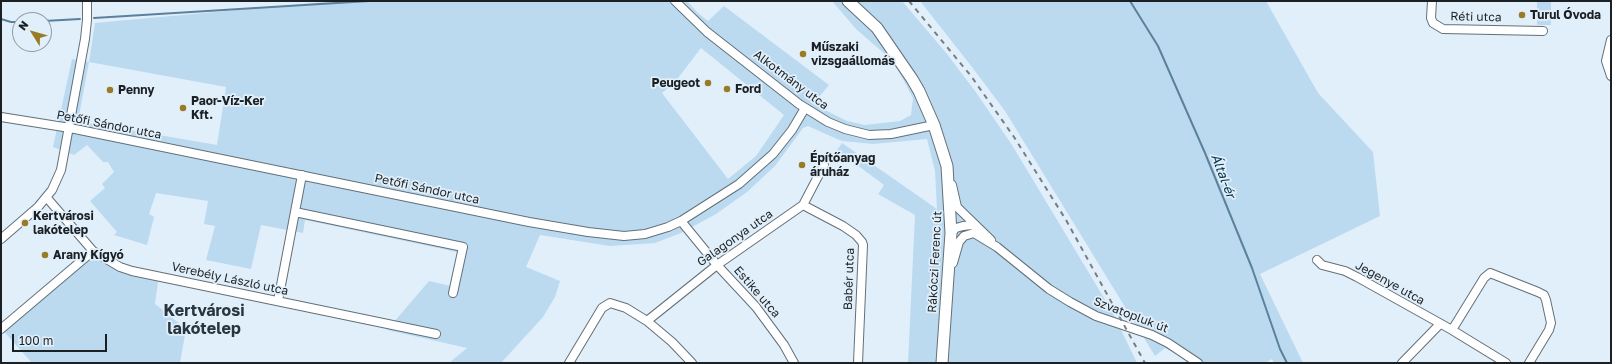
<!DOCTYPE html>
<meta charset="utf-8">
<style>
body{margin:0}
#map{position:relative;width:1612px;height:364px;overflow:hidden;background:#e1effa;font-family:"Golos Text",sans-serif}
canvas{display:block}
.frame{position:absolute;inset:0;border:2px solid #1b2024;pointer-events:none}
.north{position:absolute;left:12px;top:12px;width:40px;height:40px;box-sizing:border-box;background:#e1effa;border:1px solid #929ca4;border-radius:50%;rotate:307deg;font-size:11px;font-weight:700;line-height:16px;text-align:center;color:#1b2024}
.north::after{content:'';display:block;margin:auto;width:14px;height:18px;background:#987b24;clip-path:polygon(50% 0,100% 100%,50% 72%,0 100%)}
.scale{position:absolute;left:12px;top:334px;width:95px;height:18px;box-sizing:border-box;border:2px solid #1b2024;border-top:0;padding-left:5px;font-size:12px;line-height:14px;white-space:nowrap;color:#1b2024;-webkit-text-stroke:3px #e1effa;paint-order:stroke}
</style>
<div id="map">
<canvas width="1612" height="364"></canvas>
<div class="frame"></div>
<div class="north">N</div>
<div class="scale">100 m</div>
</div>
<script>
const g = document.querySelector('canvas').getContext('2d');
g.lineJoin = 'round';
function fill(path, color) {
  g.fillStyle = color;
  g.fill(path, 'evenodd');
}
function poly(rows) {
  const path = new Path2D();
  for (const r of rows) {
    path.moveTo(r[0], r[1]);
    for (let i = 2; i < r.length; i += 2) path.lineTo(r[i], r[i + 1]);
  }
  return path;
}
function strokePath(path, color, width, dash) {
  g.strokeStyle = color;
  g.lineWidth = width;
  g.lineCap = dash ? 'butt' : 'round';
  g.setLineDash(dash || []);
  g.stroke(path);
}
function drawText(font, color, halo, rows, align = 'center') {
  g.font = font + ' "Golos Text",sans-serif';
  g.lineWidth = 3.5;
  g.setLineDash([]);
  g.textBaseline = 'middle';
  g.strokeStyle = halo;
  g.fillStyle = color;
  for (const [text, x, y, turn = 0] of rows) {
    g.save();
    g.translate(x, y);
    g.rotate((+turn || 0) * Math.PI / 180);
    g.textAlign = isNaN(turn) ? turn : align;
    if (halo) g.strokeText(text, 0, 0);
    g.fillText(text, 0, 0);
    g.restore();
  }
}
fill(poly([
 [335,1,687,1,698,13,708,21,724,6,829,85,813,104,847,121,865,125,900,121,911,115,913,98,894,62,856,29,832,1,902,1,947,54,975,91,1012,145,1113,313,1137,363,908,363,915,215,878,194,884,185,837,150,842,143,937,209,935,171,927,139,873,144,843,141,837,139,808,126,803,128,775,166,747,192,716,214,681,233,655,243,610,246,540,235,526,267,560,281,555,297,543,317,501,363,449,363,467,348,387,330,429,281,451,286,457,252,305,220,303,233,261,225,251,269,206,260,215,226,204,224,208,201,156,193,149,214,154,217,147,245,114,235,117,232,90,201,105,188,102,184,114,172,108,162,103,162,87,145,74,155,53,147,72,59,89,62,95,23],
 [701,48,784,115,756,156,728,179,662,93,675,82],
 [89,62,226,87,217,145,78,121],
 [920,1,1266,1,1318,93,1373,152,1380,216,1260,274,1303,363,1274,363,1272,359,1265,363,1188,363,1175,353,1165,348,1155,356,1005,111,972,67],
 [1537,1,1551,1,1551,25,1537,25],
 [93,247,111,262,159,275,155,304,186,329,180,363,32,363,1,328]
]), '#bbdaf0');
strokePath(poly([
 [1130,1,1158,46,1205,153,1252,268,1280,349,1287,363],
 [94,18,369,1],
 [1,19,11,22,20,22],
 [44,21,80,19]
]), '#5b819b', 2);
const minor = poly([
 [675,1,707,32,799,104,828,122,845,129,869,135,891,134,934,125],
 [1432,1,1431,18,1433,23,1443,29,1543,31],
 [1611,40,1606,61,1611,76],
 [1,117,70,128,529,222,588,232,624,236,645,234,668,227,681,221,739,184,773,154,792,130,805,108],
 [952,185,957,207,991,240],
 [47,198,93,251,120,267,132,271,436,334],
 [803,205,843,226,856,235,862,242,863,245,858,363],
 [295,212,463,247,453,293],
 [681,221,717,265,756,307,784,345,794,363],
 [951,233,956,228,963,226,972,225,979,229],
 [1,239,38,207,52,190,61,170,85,39,87,20,87,1],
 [1317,260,1322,265,1345,271,1357,277,1452,330,1506,363],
 [953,263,959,242,964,236,974,233,997,247,1049,289,1070,302,1096,316,1152,335,1168,343,1198,363],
 [278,301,302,175],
 [647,321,717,265,803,205,824,165],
 [1,329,93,251],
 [1452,330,1484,278,1490,273,1538,292,1544,295,1546,300,1551,323,1549,330,1529,363],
 [569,363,602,308,610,303,626,308,647,321,672,342,692,363],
 [1402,363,1440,324]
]);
const major = poly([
 [848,1,877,28,912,79,919,91,934,125,947,166,951,233,942,363]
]);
strokePath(minor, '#637079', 10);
strokePath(major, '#637079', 13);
strokePath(minor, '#fff', 8);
strokePath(major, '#fff', 11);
strokePath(poly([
 [909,1,971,76,1014,137,1066,220,1145,363]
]), '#757e85', 2, [5, 5]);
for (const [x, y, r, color] of [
 [1522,15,4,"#987b24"],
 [803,54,4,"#987b24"],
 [708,83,4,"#987b24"],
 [727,89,4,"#987b24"],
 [110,90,4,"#987b24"],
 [183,108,4,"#987b24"],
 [802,165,4,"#987b24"],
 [25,223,4,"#987b24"],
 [45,255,4,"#987b24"]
]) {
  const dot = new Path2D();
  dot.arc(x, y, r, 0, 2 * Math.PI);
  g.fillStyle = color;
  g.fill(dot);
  strokePath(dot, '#e1effa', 1.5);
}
drawText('bold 12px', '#1b2024', '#e1effa', [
 ["Turul Óvoda",1530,15],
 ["Műszaki",811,47],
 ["vizsgaállomás",811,61],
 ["Peugeot",700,83,"right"],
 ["Ford",735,89],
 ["Penny",118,90],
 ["Paor-Víz-Ker",191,101],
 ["Kft.",191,115],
 ["Építőanyag",810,158],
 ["áruház",810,172],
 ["Kertvárosi",33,216],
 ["lakótelep",33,230],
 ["Arany Kígyó",53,255]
], 'left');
drawText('12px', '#1b2024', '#e1effa', [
 ["Réti utca",1476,17,1],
 ["Alkotmány utca",791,80,37],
 ["Petőfi Sándor utca",109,125,11],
 ["Petőfi Sándor utca",427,189,12],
 ["Galagonya utca",735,238,-35],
 ["Rákóczi Ferenc út",935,262,-87],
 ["Verebély László utca",230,279,12],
 ["Babér utca",849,279,-88],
 ["Jegenye utca",1390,283,29],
 ["Estike utca",757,292,49],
 ["Szvatopluk út",1131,315,21]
]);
drawText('italic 13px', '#09344c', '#e1effa', [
 ["Által-ér",1223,176,69]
]);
drawText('bold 16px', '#2a363e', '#e1effa', [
 ["Kertvárosi",204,311],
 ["lakótelep",204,329]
]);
</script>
